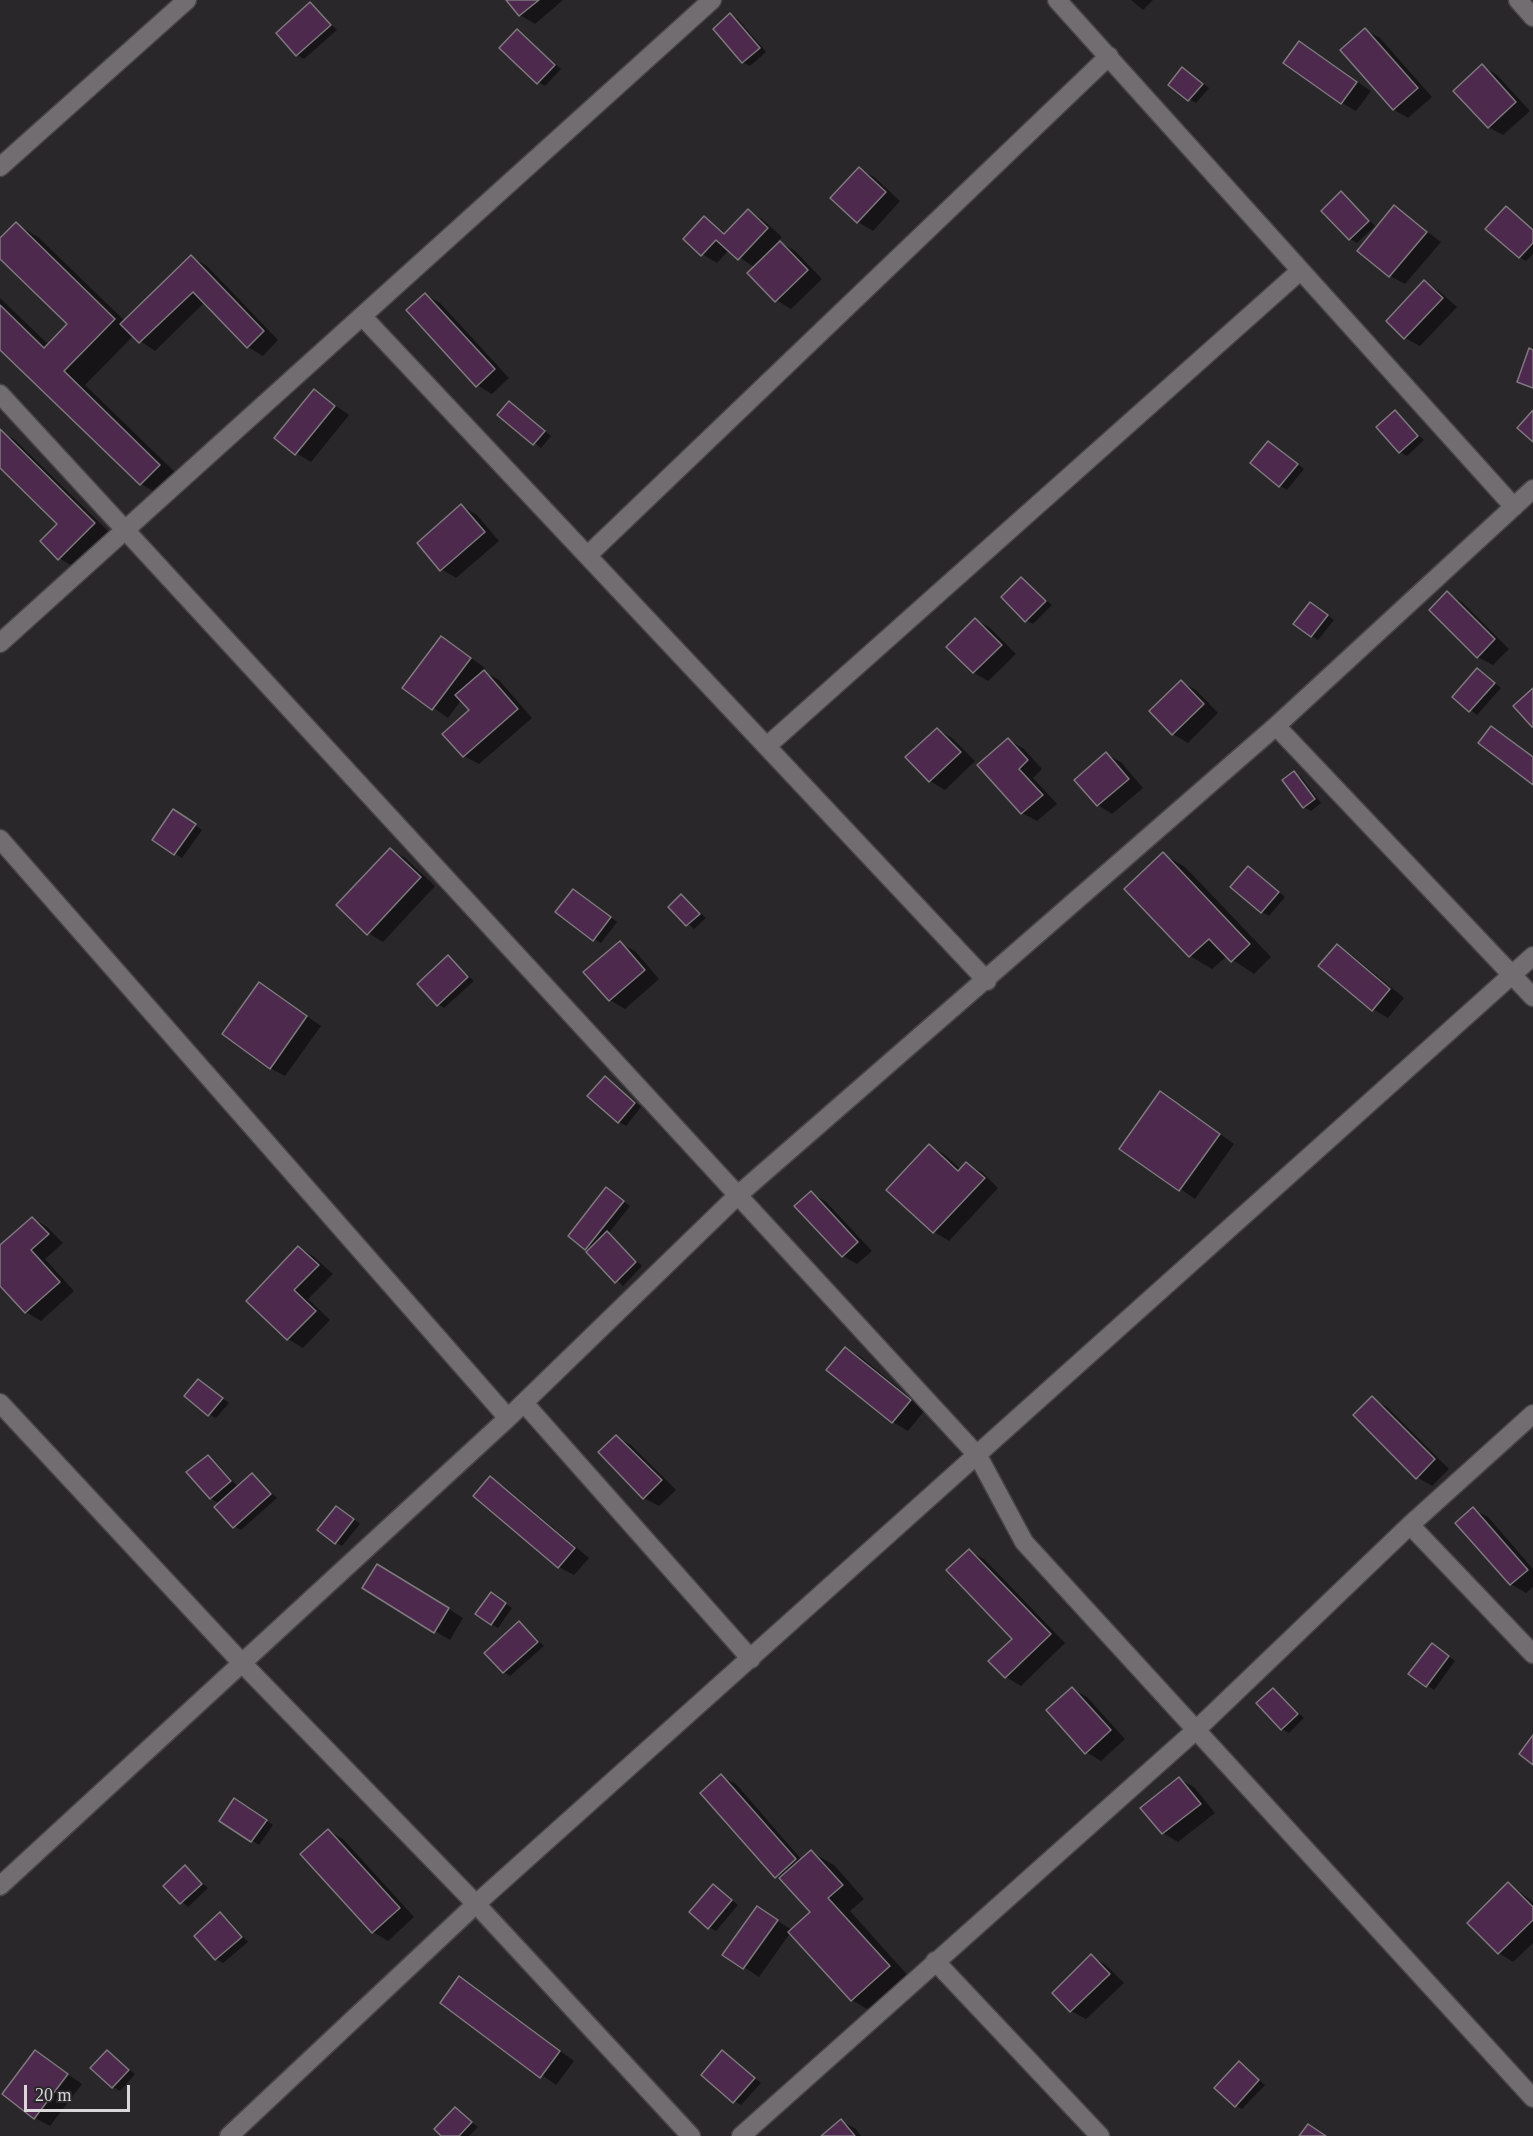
<!DOCTYPE html>
<style>
body{margin:0}
#map{position:relative;width:1533px;height:2136px;overflow:hidden;background:#2a272a;font-family:Georgia,serif}
canvas{display:block}
.scale{position:absolute;left:24px;top:2085px;width:106px;height:27px;box-sizing:border-box;border:3px solid #d9d7d9;border-top:0;padding-left:8px;font-size:18px;line-height:21px;white-space:nowrap;color:#d9d7d9;-webkit-text-stroke:4px #2a272a;paint-order:stroke}
</style>
<div id="map">
<canvas width="1533" height="2136"></canvas>
<div class="scale">20 m</div>
</div>
<script>
const g = document.querySelector('canvas').getContext('2d');
g.lineJoin = 'round';
function fill(path, color) {
  g.fillStyle = color;
  g.fill(path, 'evenodd');
}
function poly(rows) {
  const path = new Path2D();
  for (const r of rows) {
    path.moveTo(r[0], r[1]);
    for (let i = 2; i < r.length; i += 2) path.lineTo(r[i], r[i + 1]);
  }
  return path;
}
function strokePath(path, color, width, dash) {
  g.strokeStyle = color;
  g.lineWidth = width;
  g.lineCap = dash ? 'butt' : 'round';
  g.setLineDash(dash || []);
  g.stroke(path);
}
fill(poly([
 [507,0,563,0,535,24,520,15],
 [1131,0,1153,0,1143,10],
 [310,4,337,30,304,59,297,55],
 [731,15,738,19,766,52,750,66,743,62],
 [1365,30,1380,38,1432,97,1408,118,1393,109],
 [517,31,561,69,545,86,538,82],
 [1300,43,1371,91,1356,111,1342,103],
 [1482,66,1497,75,1530,111,1503,135,1488,127],
 [1190,73,1209,88,1196,103,1189,99],
 [859,169,874,177,900,201,873,231,858,222,832,198],
 [1341,193,1375,226,1357,243,1350,239],
 [1394,207,1441,242,1405,284,1390,276],
 [1506,208,1533,230,1533,254,1526,261,1519,257],
 [749,211,763,220,782,237,778,241,795,251,822,279,791,309,776,300,755,268,729,250,717,263,702,254,705,218,727,234],
 [16,224,38,237,125,321,192,257,207,266,278,340,263,356,248,347,205,302,155,351,133,336,85,385,181,478,163,497,141,484,0,348,0,298,49,345,69,324,0,257,0,240],
 [1424,282,1439,291,1457,307,1420,346,1405,338],
 [426,295,440,303,509,378,492,394,477,385],
 [315,391,349,415,311,462,296,453],
 [509,403,551,436,541,448,499,415],
 [1395,412,1424,440,1407,456,1400,452],
 [0,431,15,440,109,532,74,567,59,558,59,524,0,466],
 [1269,443,1304,469,1287,490,1280,486],
 [462,506,477,515,499,541,456,578,441,569],
 [1022,579,1052,605,1033,624,1026,620],
 [1447,593,1462,602,1509,649,1493,665,1478,657,1431,610],
 [1317,608,1334,620,1318,640,1311,636],
 [976,620,990,628,1016,654,988,681,973,672],
 [442,637,485,668,483,671,499,680,532,718,479,764,464,756,471,710,462,699,448,718,404,687],
 [1478,670,1501,688,1477,715,1454,697],
 [1181,682,1196,690,1218,713,1188,743,1173,734],
 [1492,728,1533,757,1533,783],
 [937,729,952,738,975,761,945,790,930,781],
 [1009,740,1024,749,1042,769,1033,778,1057,804,1037,821,1022,813],
 [1106,754,1121,762,1143,788,1112,814,1098,805],
 [1294,773,1301,777,1321,803,1311,811,1304,807],
 [181,815,202,830,182,858,154,840],
 [390,849,405,858,435,886,383,942,368,933],
 [1163,854,1185,867,1271,957,1254,974,1227,956,1212,969,1190,956,1126,889],
 [1255,872,1285,897,1269,916,1262,912],
 [580,894,617,922,601,943,594,939],
 [681,896,706,918,694,929,670,907],
 [620,943,635,951,659,979,625,1009,610,1000],
 [1337,946,1352,955,1404,998,1388,1018,1373,1009],
 [448,957,474,981,444,1008,438,1004],
 [260,984,321,1026,285,1076,270,1068],
 [605,1078,641,1107,626,1126,619,1122],
 [1175,1102,1234,1144,1195,1199,1121,1148],
 [929,1146,944,1154,961,1170,967,1164,982,1172,998,1188,949,1241,934,1232,888,1190],
 [607,1189,630,1206,608,1234,642,1266,623,1286,586,1249],
 [811,1193,826,1202,872,1251,857,1264,843,1256],
 [32,1218,47,1227,63,1243,45,1259,74,1291,41,1321,26,1312,0,1284,0,1247],
 [298,1247,313,1256,333,1274,308,1299,330,1320,303,1348,288,1339,248,1301],
 [846,1349,861,1357,925,1410,908,1431,893,1422,828,1370],
 [198,1381,229,1403,216,1418,209,1414],
 [1372,1398,1387,1407,1449,1469,1432,1486,1417,1477],
 [616,1437,631,1445,676,1490,659,1506,644,1498],
 [208,1457,215,1461,238,1487,252,1475,277,1498,241,1530,234,1526,220,1504,210,1498],
 [490,1478,505,1487,589,1558,574,1575,559,1567],
 [1473,1509,1488,1517,1533,1569,1533,1587,1526,1593,1511,1584,1458,1523],
 [343,1511,360,1524,342,1546,335,1542],
 [969,1551,984,1559,1065,1643,1021,1686,1006,1677,990,1661,1014,1639],
 [393,1574,463,1618,450,1640,364,1588],
 [498,1598,512,1608,498,1628,491,1624],
 [520,1623,544,1646,510,1676,504,1672],
 [1439,1649,1455,1661,1434,1690,1410,1674],
 [1072,1689,1087,1697,1125,1739,1101,1761,1086,1752],
 [1273,1689,1304,1718,1289,1733,1282,1729],
 [721,1776,736,1784,802,1860,811,1852,834,1865,864,1899,850,1911,911,1979,874,2013,852,2000,791,1932,759,1977,724,1954,758,1908,792,1930,812,1912,783,1880,776,1876],
 [1179,1779,1194,1787,1215,1813,1178,1842,1163,1833,1142,1808],
 [241,1804,273,1825,259,1845,221,1821],
 [328,1831,343,1839,414,1917,388,1941,373,1932],
 [185,1867,208,1888,188,1907,165,1886],
 [1509,1884,1533,1902,1533,1943,1513,1962,1499,1953],
 [714,1886,738,1905,716,1931,709,1927],
 [220,1914,227,1918,248,1942,223,1963,216,1959],
 [1091,1956,1106,1965,1124,1983,1086,2019,1071,2011],
 [460,1978,574,2061,556,2085,442,2003],
 [35,2052,82,2084,50,2126,35,2118],
 [108,2052,135,2074,120,2091,113,2087],
 [723,2052,761,2083,741,2105,734,2101],
 [1239,2063,1265,2085,1242,2109,1235,2105],
 [455,2109,478,2127,469,2136,444,2136],
 [841,2121,856,2129,861,2136,823,2136]
]), '#0007');
const building = poly([
 [506,0,539,0,519,16,506,0],
 [310,2,331,25,296,56,276,33,310,2],
 [730,13,760,48,742,63,713,29,730,13],
 [1365,28,1418,88,1393,110,1340,50,1365,28],
 [517,29,555,65,537,84,499,48,517,29],
 [1299,41,1357,82,1341,104,1283,63,1299,41],
 [1482,64,1516,102,1488,128,1453,91,1482,64],
 [1182,67,1203,84,1188,101,1168,85,1182,67],
 [859,167,886,192,857,223,830,198,859,167],
 [1341,191,1369,221,1349,240,1321,211,1341,191],
 [1394,205,1427,232,1389,277,1357,251,1394,205],
 [1506,206,1533,230,1533,243,1519,258,1485,229,1506,206],
 [748,209,768,228,738,260,716,240,701,256,683,239,704,216,724,234,748,209],
 [16,222,115,319,64,371,160,465,140,485,0,350,0,305,44,348,67,324,0,259,0,238,16,222],
 [780,241,808,270,775,302,747,273,780,241],
 [191,255,264,331,247,348,193,292,139,343,120,324,191,255],
 [1424,280,1443,298,1404,339,1386,321,1424,280],
 [425,293,495,369,476,387,406,310,425,293],
 [1529,348,1533,350,1533,388,1517,382,1529,348],
 [314,389,335,406,295,455,274,438,314,389],
 [509,401,545,431,533,445,497,415,509,401],
 [1395,410,1418,436,1399,453,1376,427,1395,410],
 [1533,410,1533,442,1517,428,1533,410],
 [0,429,95,523,58,560,40,541,57,524,0,468,0,429],
 [1268,441,1298,464,1279,487,1250,463,1268,441],
 [461,504,485,532,440,571,417,543,461,504],
 [1021,577,1046,601,1025,622,1001,597,1021,577],
 [1447,591,1495,639,1477,658,1429,610,1447,591],
 [1310,602,1328,615,1311,637,1293,624,1310,602],
 [975,618,1002,645,973,673,946,647,975,618],
 [441,636,471,658,432,710,402,688,441,636],
 [1477,668,1495,683,1469,712,1452,697,1477,668],
 [484,670,518,709,463,757,442,734,469,710,455,695,484,670],
 [1181,680,1204,704,1172,735,1149,711,1181,680],
 [1533,688,1533,727,1532,727,1513,706,1533,688],
 [1491,726,1533,757,1533,785,1478,743,1491,726],
 [937,728,961,752,929,782,905,757,937,728],
 [1008,738,1028,760,1019,769,1043,795,1021,814,977,765,1008,738],
 [1106,752,1129,779,1097,806,1074,780,1106,752],
 [1294,771,1315,799,1303,808,1282,780,1294,771],
 [173,809,196,824,174,855,152,840,173,809],
 [390,848,421,877,367,935,336,905,390,848],
 [1163,852,1250,944,1231,962,1209,939,1189,957,1124,889,1163,852],
 [1248,866,1279,892,1261,913,1230,887,1248,866],
 [573,889,611,917,593,941,555,912,573,889],
 [681,894,700,914,686,926,668,907,681,894],
 [620,941,645,970,609,1001,583,972,620,941],
 [1337,944,1390,989,1372,1011,1318,966,1337,944],
 [448,955,468,977,437,1006,417,984,448,955],
 [259,982,307,1016,270,1069,222,1034,259,982],
 [605,1076,635,1103,618,1123,587,1096,605,1076],
 [1160,1091,1220,1134,1179,1191,1119,1149,1160,1091],
 [929,1144,958,1171,966,1162,985,1178,933,1233,886,1190,929,1144],
 [606,1187,624,1201,585,1250,568,1236,606,1187],
 [811,1191,858,1242,842,1257,794,1206,811,1191],
 [32,1217,49,1234,31,1250,60,1282,25,1313,0,1286,0,1245,32,1217],
 [607,1231,636,1262,615,1283,586,1252,607,1231],
 [298,1246,319,1265,294,1290,316,1311,287,1340,246,1301,298,1246],
 [845,1347,911,1400,892,1423,826,1370,845,1347],
 [198,1379,223,1398,208,1416,184,1396,198,1379],
 [1372,1396,1435,1459,1416,1479,1353,1415,1372,1396],
 [616,1435,662,1480,643,1499,598,1452,616,1435],
 [208,1455,231,1481,210,1499,186,1472,208,1455],
 [252,1473,271,1494,233,1528,214,1507,252,1473],
 [490,1476,575,1548,558,1568,473,1496,490,1476],
 [336,1506,354,1519,335,1544,317,1530,336,1506],
 [1473,1507,1528,1570,1510,1585,1455,1523,1473,1507],
 [969,1549,1051,1634,1005,1678,988,1661,1012,1639,946,1570,969,1549],
 [377,1564,449,1608,434,1633,362,1588,377,1564],
 [491,1592,506,1603,491,1625,475,1614,491,1592],
 [519,1621,538,1642,503,1673,484,1653,519,1621],
 [1432,1643,1449,1656,1426,1687,1408,1674,1432,1643],
 [1072,1687,1111,1730,1085,1754,1046,1710,1072,1687],
 [1273,1688,1298,1714,1281,1730,1256,1703,1273,1688],
 [1533,1735,1533,1765,1519,1754,1533,1735],
 [721,1774,796,1859,775,1878,700,1793,721,1774],
 [1179,1777,1201,1804,1162,1834,1140,1808,1179,1777],
 [234,1798,267,1820,251,1842,219,1821,234,1798],
 [328,1829,400,1908,372,1933,300,1854,328,1829],
 [811,1850,843,1885,828,1898,890,1966,851,2001,788,1932,810,1912,779,1878,811,1850],
 [185,1865,202,1884,180,1904,163,1886,185,1865],
 [1508,1882,1533,1907,1533,1920,1498,1954,1467,1923,1508,1882],
 [713,1884,732,1900,708,1929,689,1912,713,1884],
 [757,1906,778,1920,743,1969,722,1955,757,1906],
 [220,1912,242,1937,215,1960,194,1936,220,1912],
 [1091,1954,1110,1974,1070,2012,1052,1993,1091,1954],
 [459,1976,560,2051,540,2078,440,2003,459,1976],
 [35,2050,68,2074,34,2119,2,2094,35,2050],
 [107,2050,129,2070,112,2088,90,2068,107,2050],
 [722,2050,755,2078,733,2103,701,2075,722,2050],
 [1239,2061,1259,2080,1235,2107,1214,2088,1239,2061],
 [455,2107,472,2122,459,2136,441,2136,434,2129,455,2107],
 [841,2119,855,2136,821,2136,841,2119],
 [1308,2124,1326,2136,1299,2136,1308,2124]
]);
fill(building, '#4d2a4d');
strokePath(building, '#7d797d', 1.5);
const minor = poly([
 [1057,0,1514,507],
 [1518,0,1533,17],
 [0,167,187,0],
 [362,316,987,981],
 [0,394,978,1456,1024,1542,1533,2098],
 [588,555,1109,56],
 [0,643,712,0],
 [1276,726,1533,997],
 [767,746,1300,271],
 [0,839,508,1418],
 [0,1403,242,1663,476,1904,691,2136],
 [524,1403,751,1659],
 [1410,1525,1533,1654],
 [0,1886,508,1418,738,1195,1276,726,1533,489],
 [935,1961,1100,2136],
 [229,2136,476,1904,1533,956],
 [741,2136,1196,1730,1410,1525,1533,1414]
]);
strokePath(minor, '#464446', 21);
strokePath(minor, '#716d71', 18);
</script>
